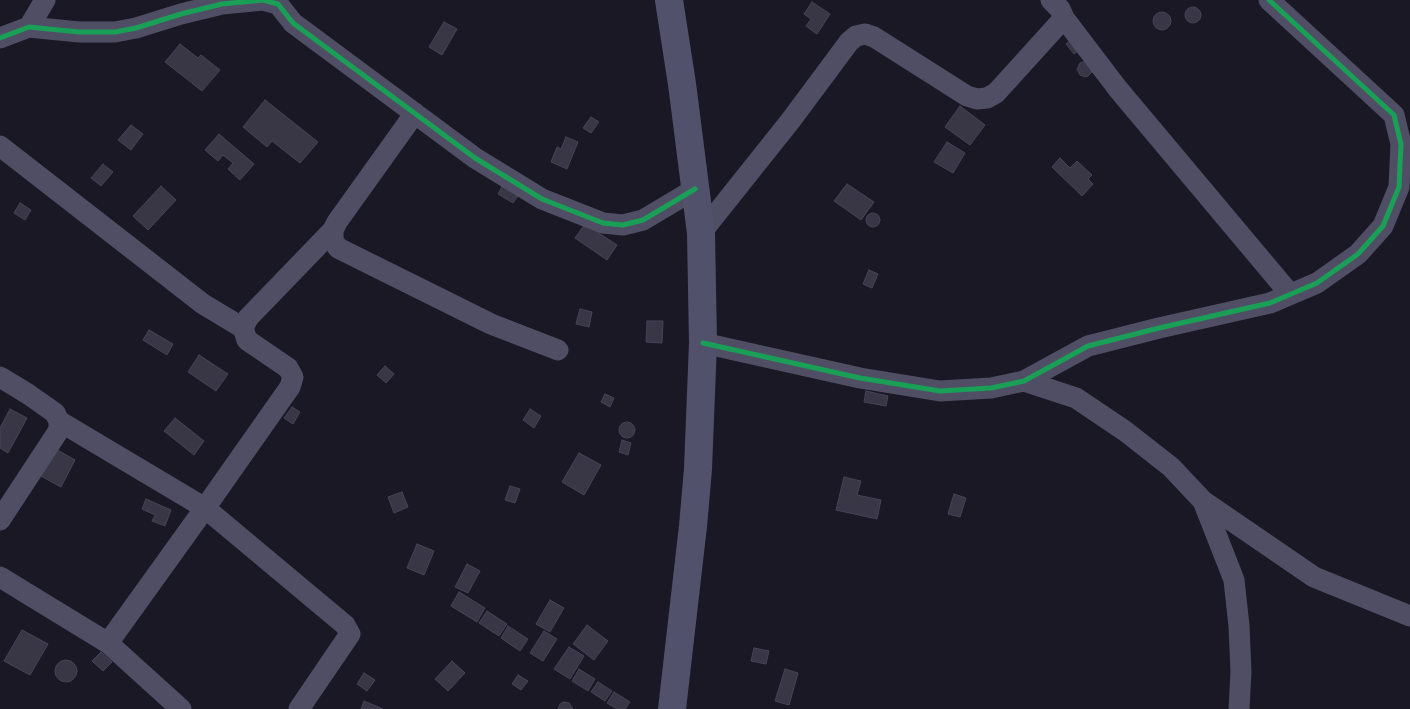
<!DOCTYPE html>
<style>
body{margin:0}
canvas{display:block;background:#1a1825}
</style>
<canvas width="1410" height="709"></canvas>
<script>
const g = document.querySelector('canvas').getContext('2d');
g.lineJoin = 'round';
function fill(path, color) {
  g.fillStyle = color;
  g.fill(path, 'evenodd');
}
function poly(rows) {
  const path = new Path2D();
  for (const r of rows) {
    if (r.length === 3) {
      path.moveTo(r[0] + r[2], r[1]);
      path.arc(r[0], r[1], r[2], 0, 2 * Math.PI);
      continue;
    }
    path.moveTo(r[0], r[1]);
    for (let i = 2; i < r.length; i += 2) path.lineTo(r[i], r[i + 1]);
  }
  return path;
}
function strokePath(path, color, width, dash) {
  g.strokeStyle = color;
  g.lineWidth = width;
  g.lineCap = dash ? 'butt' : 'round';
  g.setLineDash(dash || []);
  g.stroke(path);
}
const building = poly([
 [812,2,830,14,817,34,806,26,811,19,804,14,812,2],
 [1193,15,8],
 [1162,21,9],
 [444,22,457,29,442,55,429,47,444,22],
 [1075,37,1083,47,1074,54,1066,44,1075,37],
 [180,44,198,58,201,55,220,70,202,91,165,62,180,44],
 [1086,61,1092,72,1088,76,1085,77,1080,75,1077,69,1080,63,1086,61],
 [265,100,318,142,300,163,272,141,267,147,243,127,265,100],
 [960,106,985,125,970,145,945,127,960,106],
 [591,117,599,122,591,133,583,128,591,117],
 [131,125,143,134,131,150,118,140,131,125],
 [219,134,254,164,240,180,228,169,233,163,223,155,218,161,205,150,219,134],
 [566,137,578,142,567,169,551,162,557,147,561,149,566,137],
 [947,142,965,153,953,173,934,162,947,142],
 [1060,158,1070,168,1077,161,1092,175,1088,179,1093,184,1082,196,1052,167,1060,158],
 [103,164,113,172,101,186,91,178,103,164],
 [504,183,520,193,513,203,498,194,504,183],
 [847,184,874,202,861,220,834,201,847,184],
 [161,186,176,200,148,230,133,216,161,186],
 [20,203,31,210,25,220,14,213,20,203],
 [873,220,7],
 [585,224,617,245,607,260,575,238,585,224],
 [869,270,878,274,872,288,863,284,869,270],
 [580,309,592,312,589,327,576,324,580,309],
 [647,321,663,321,662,343,646,342,647,321],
 [149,330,173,344,167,355,143,340,149,330],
 [199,355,228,374,216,391,188,372,199,355],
 [385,366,394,374,386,383,377,375,385,366],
 [866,391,888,396,886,406,864,402,866,391],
 [605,394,614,398,610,407,601,402,605,394],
 [292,407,300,412,293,424,284,418,292,407],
 [10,409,27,418,8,453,0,448,0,428,10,409],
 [530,409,541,416,534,428,523,420,530,409],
 [175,418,204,441,194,455,164,431,175,418],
 [627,430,8],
 [622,440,631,443,628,455,619,452,622,440],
 [54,448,75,460,61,487,39,475,54,448],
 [579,453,601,465,584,495,562,482,579,453],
 [844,477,861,481,857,495,881,500,877,519,836,510,844,477],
 [510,486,520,489,515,503,505,500,510,486],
 [402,492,408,507,394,513,388,497,402,492],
 [954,494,966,498,960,517,948,514,954,494],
 [146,499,171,510,165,526,152,521,155,515,142,509,146,499],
 [417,544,434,551,424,575,407,568,417,544],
 [467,564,480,571,468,593,455,587,467,564],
 [459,592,485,608,477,622,451,606,459,592],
 [550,600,564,608,550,632,536,624,550,600],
 [487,611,507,624,499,636,479,623,487,611],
 [587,625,608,641,594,660,573,644,587,625],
 [508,626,528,639,520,651,501,638,508,626],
 [22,630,48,644,30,675,4,661,22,630],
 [544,631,557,639,543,661,530,653,544,631],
 [569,647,584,656,570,679,554,669,569,647],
 [754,648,769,651,766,664,751,661,754,648],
 [101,652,112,662,103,671,92,661,101,652],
 [66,671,11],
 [452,661,465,673,448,691,435,679,452,661],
 [579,669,595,679,588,691,572,681,579,669],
 [785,669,798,673,789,705,775,701,785,669],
 [364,673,375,680,367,691,357,684,364,673],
 [518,675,528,681,521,690,512,684,518,675],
 [598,682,612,691,605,701,591,692,598,682],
 [614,692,630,702,625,709,617,709,607,703,614,692],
 [364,701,383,709,361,709,364,701],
 [564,702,569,703,573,709,558,709,560,704,564,702]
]);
fill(building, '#393646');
strokePath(building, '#474357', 1);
strokePath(poly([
 [1051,0,1060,9,1064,18,1118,89,1290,294],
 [29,27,45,0],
 [0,38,29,27,79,32,115,32,136,28,181,14,222,4,263,0,278,4,293,23,475,158,542,199,603,223,623,225,643,220,695,189],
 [415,113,337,222,333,230,333,240,338,248,491,324,558,350],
 [0,146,203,304,243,328],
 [701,233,791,120,849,42,856,36,865,34,874,37,967,96,977,99,987,98,996,93,1064,18],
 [703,343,860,378,940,391,991,388,1024,381,1088,346,1159,328,1270,303,1317,283,1358,254,1383,226,1399,187,1401,144,1394,115,1269,0],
 [0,377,28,394,55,413,59,421,205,508,345,625,350,634,299,709],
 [1024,381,1076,398,1125,431,1171,467,1203,501,1314,577,1410,616],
 [1203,501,1234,580,1239,626,1241,672,1239,709],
 [0,520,59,430,59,421],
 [0,577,108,643,181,709],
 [108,643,205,508,290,387,293,377,288,368,247,340,243,328,248,318,333,230]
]), '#4f4e64', 21);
strokePath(poly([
 [669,0,682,84,701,233,703,343,698,469,693,526,672,709]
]), '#52516b', 28);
strokePath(poly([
 [0,38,29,27,79,32,115,32,136,28,181,14,222,4,263,0,278,4,293,23,475,158,542,199,603,223,623,225,643,220,695,189],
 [703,343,860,378,940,391,991,388,1024,381,1088,346,1159,328,1270,303,1317,283,1358,254,1383,226,1399,187,1401,144,1394,115,1269,0]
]), '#1a9f57', 5);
</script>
